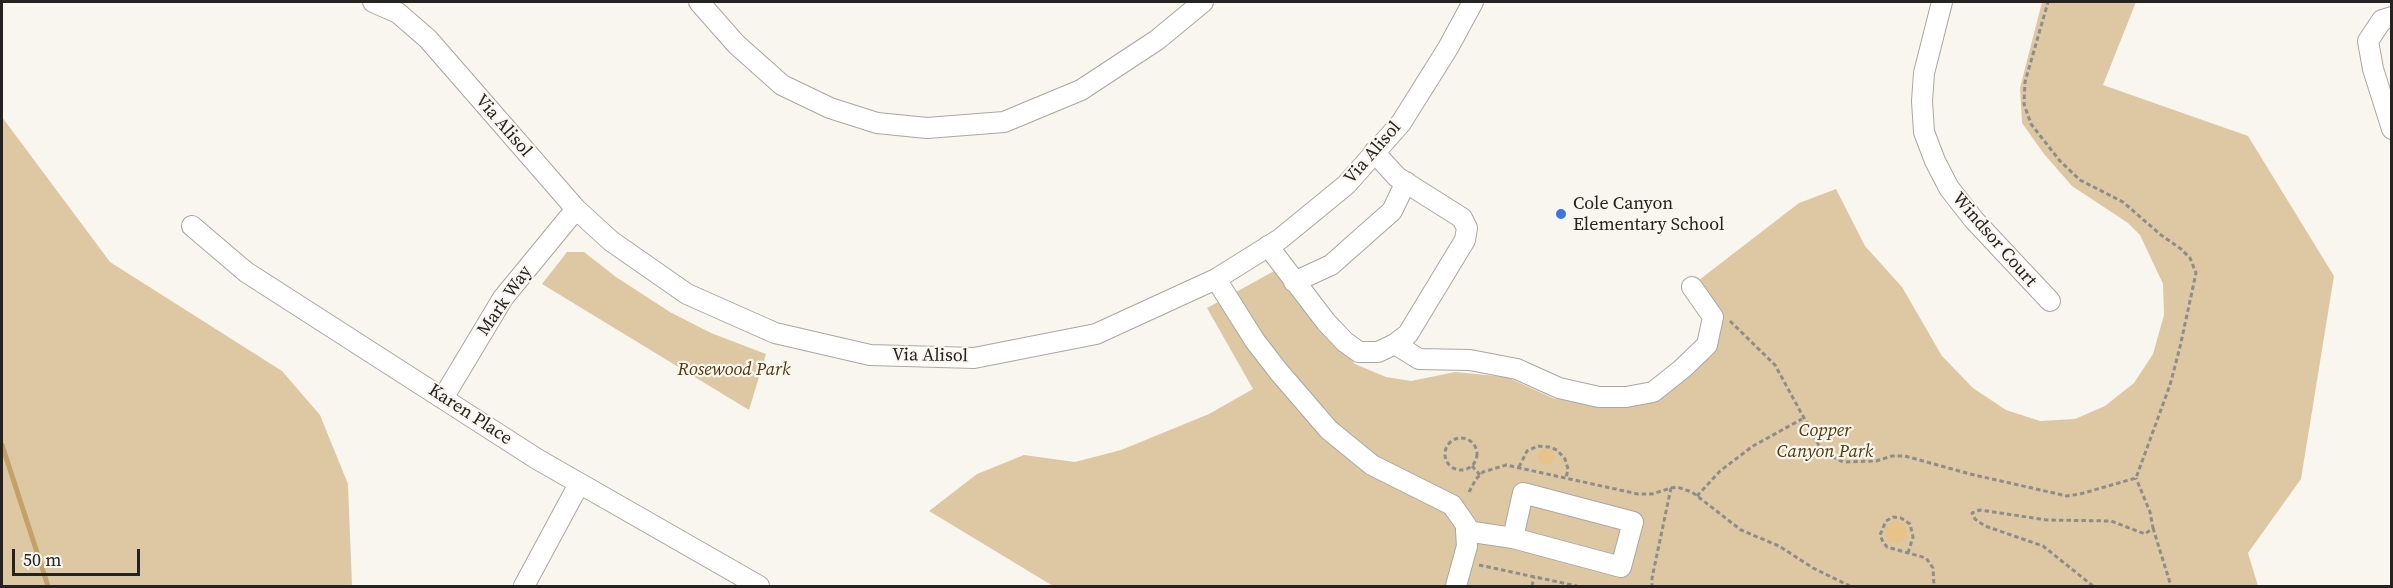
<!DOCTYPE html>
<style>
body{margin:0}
#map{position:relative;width:2393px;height:588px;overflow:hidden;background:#f9f6f0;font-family:"Source Serif 4",serif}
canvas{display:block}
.frame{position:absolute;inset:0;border:3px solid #242321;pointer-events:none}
.scale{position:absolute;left:12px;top:549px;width:128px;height:27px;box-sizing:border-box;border:3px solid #242321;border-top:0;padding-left:8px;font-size:18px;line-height:21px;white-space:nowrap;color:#242321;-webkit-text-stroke:4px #f9f6f0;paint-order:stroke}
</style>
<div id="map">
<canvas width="2393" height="588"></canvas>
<div class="frame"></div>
<div class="scale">50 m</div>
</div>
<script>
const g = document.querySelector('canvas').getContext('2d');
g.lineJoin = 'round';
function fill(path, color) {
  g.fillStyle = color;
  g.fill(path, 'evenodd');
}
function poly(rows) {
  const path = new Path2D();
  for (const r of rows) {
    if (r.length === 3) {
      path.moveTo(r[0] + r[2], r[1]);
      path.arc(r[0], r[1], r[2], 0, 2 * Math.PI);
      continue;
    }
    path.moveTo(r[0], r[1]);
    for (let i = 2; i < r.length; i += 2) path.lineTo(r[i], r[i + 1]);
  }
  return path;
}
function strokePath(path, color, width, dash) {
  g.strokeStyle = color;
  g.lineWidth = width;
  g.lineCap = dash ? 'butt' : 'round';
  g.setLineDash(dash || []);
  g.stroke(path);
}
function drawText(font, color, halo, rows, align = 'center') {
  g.font = font + ' "Source Serif 4",serif';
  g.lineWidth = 4.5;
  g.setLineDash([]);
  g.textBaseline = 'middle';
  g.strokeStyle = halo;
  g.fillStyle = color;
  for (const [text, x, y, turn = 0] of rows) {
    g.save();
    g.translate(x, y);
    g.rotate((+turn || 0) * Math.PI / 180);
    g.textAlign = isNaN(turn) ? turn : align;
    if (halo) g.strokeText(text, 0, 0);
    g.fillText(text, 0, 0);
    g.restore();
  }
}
fill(poly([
 [2042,2,2136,2,2103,85,2248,136,2334,276,2301,479,2248,553,2258,586,1053,586,929,511,977,474,1024,455,1075,462,1121,450,1209,414,1253,389,1207,308,1276,270,1355,364,1386,377,1411,381,1455,372,1507,377,1555,399,1647,404,1691,372,1712,353,1722,326,1719,312,1699,280,1799,203,1836,189,1865,246,1902,287,1942,356,1973,388,2006,410,2040,421,2075,419,2105,406,2134,383,2153,354,2164,315,2163,284,2140,235,2128,223,2072,186,2044,154,2022,123,2020,88],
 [2,117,110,262,282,371,320,415,348,484,352,586,2,586],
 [567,252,584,252,616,277,670,312,711,333,766,354,749,410,542,284]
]), '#dec8a4');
strokePath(poly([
 [2,445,48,586]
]), '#c3a268', 5);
fill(poly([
 [1543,449,1552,450,1555,458,1549,465,1540,463,1537,455],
 [1893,521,1905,524,1908,536,1900,544,1888,541,1885,529]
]), '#e6c388');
const minor = poly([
 [373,2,398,13,428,39,576,209,611,241,687,294,775,333,870,355,974,358,1096,334,1216,279,1280,239,1346,185,1401,123,1448,48,1473,2],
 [699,2,736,44,782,85,830,108,877,123,927,128,1004,122,1081,90,1157,40,1203,2],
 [1942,2,1924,73,1922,101,1924,132,1935,161,1949,188,1974,220,2050,301],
 [2392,17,2382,20,2368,41,2373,69,2392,129],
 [192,226,246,272,537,459,759,586],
 [1268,246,1326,322,1345,342,1359,352,1378,352,1395,344,1408,334,1465,240,1467,228,1462,218,1397,177,1374,152],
 [1216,279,1255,341,1279,372,1329,430,1372,465,1452,505,1466,525,1466,531,1467,546,1456,586],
 [1294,282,1331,265,1392,211,1406,182],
 [1395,344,1419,359,1470,360,1517,369,1559,388,1599,397,1626,397,1653,392,1682,369,1707,345,1713,317,1692,287],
 [443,398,503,298,576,209],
 [1466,531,1513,538,1621,567,1633,522,1523,493,1513,538],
 [524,586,579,484]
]);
strokePath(minor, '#aaa7a1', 22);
strokePath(poly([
 [1730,321,1775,365,1822,451,1843,462,1876,461,1892,456,1905,456,1970,474,2067,496,2080,494,2136,478,2170,385,2180,347,2196,273,2190,258,2181,249,2161,235,2123,202,2080,180,2060,161,2031,124,2024,104,2025,82,2048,2],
 [1461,454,16],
 [1472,466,1480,475],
 [1519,467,1527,451,1538,446,1549,447,1557,450,1565,459,1568,469,1566,478],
 [1671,488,1677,487,1692,492,1741,530,1779,546,1813,568,1850,586],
 [1469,492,1476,479,1483,472,1506,465,1638,494,1652,494,1671,488,1652,578,1652,586],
 [1697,496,1720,471,1753,446,1802,419],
 [2153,528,2171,586],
 [1908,553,1913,537,1910,524,1901,518,1893,517,1886,521,1880,535,1883,542,1887,547,1926,558,1933,568,1934,586],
 [1479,565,1577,586],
 [1532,586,1534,577],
 [2093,586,2043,546,1985,526,1975,519,1972,513,1980,510,2047,520,2111,521,2145,534,2153,528,2150,512,2136,478]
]), '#8f8d89', 3, [4.5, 3]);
strokePath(minor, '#fff', 20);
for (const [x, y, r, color] of [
 [1561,214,6,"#3776e5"]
]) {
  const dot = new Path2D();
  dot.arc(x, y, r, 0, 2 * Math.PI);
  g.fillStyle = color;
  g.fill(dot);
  strokePath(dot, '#f9f6f0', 2);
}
drawText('18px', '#242321', '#f9f6f0', [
 ["Via Alisol",503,126,49],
 ["Via Alisol",1373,153,-49],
 ["Windsor Court",1994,240,49],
 ["Mark Way",505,301,-55],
 ["Via Alisol",930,356,1],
 ["Karen Place",470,415,33]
]);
drawText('18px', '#242321', '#f9f6f0', [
 ["Cole Canyon",1573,204],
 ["Elementary School",1573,225]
], 'left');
drawText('italic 18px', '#513909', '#f9f6f0', [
 ["Rosewood Park",734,370],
 ["Copper",1825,431],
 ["Canyon Park",1825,452]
]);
</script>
